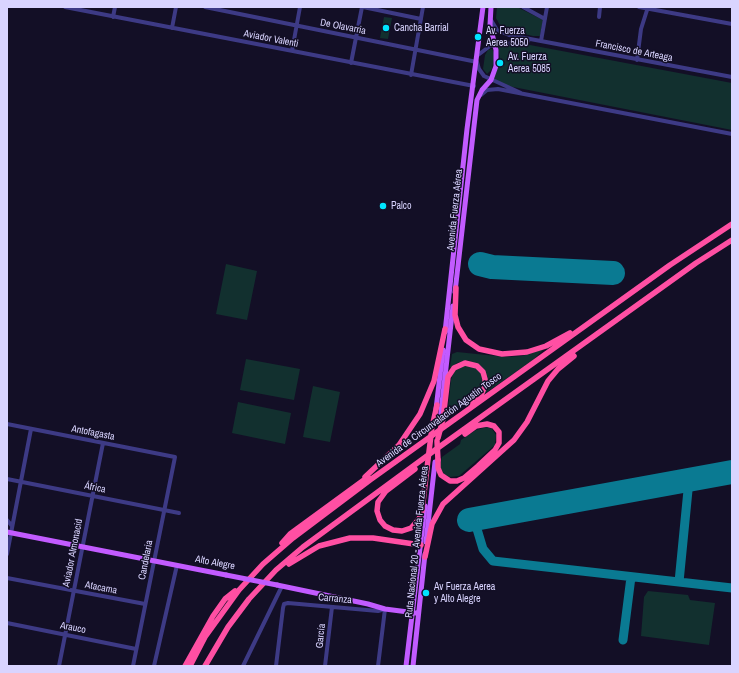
<!DOCTYPE html>
<meta charset="utf-8">
<style>
body{margin:0}
#map{position:relative;width:739px;height:673px;overflow:hidden;background:#130f26;font-family:"Archivo Narrow",sans-serif}
canvas{display:block}
.frame{position:absolute;inset:0;border:8px solid #d9d4ff;pointer-events:none}
</style>
<div id="map">
<canvas width="739" height="673"></canvas>
<div class="frame"></div>
</div>
<script>
const g = document.querySelector('canvas').getContext('2d');
g.lineJoin = 'round';
function fill(path, color) {
  g.fillStyle = color;
  g.fill(path, 'evenodd');
}
function poly(rows) {
  const path = new Path2D();
  for (const r of rows) {
    path.moveTo(r[0], r[1]);
    for (let i = 2; i < r.length; i += 2) path.lineTo(r[i], r[i + 1]);
  }
  return path;
}
function strokePath(path, color, width, dash) {
  g.strokeStyle = color;
  g.lineWidth = width;
  g.lineCap = dash ? 'butt' : 'round';
  g.setLineDash(dash || []);
  g.stroke(path);
}
function drawText(font, color, halo, rows, align = 'center') {
  g.font = font + ' "Archivo Narrow",sans-serif';
  g.lineWidth = 3;
  g.setLineDash([]);
  g.textBaseline = 'middle';
  g.strokeStyle = halo;
  g.fillStyle = color;
  for (const [text, x, y, turn = 0] of rows) {
    g.save();
    g.translate(x, y);
    g.rotate((+turn || 0) * Math.PI / 180);
    g.textAlign = isNaN(turn) ? turn : align;
    if (halo) g.strokeText(text, 0, 0);
    g.fillText(text, 0, 0);
    g.restore();
  }
}
fill(poly([
 [497,7,517,7,543,20,540,36,533,36,502,29,496,18],
 [384,17,392,18,388,39,380,38],
 [530,45,732,83,732,130,508,86,494,79,500,60,498,46],
 [492,49,495,54,492,69,487,74,483,69,485,55,488,50],
 [226,264,257,271,247,320,216,314],
 [544,349,533,360,484,394,488,377,481,366,467,360,457,363,451,368,450,367,452,354,457,352,506,357,522,356],
 [246,359,300,369,294,400,240,390],
 [462,365,473,366,481,373,483,380,482,389,472,399,447,418,451,380,454,371],
 [313,386,340,392,330,442,303,437],
 [238,402,291,413,285,444,232,433],
 [487,427,492,429,496,435,495,445,459,476,450,477,444,474,440,467,442,457,460,444,461,440,476,430],
 [648,591,688,595,690,600,715,603,709,645,641,636,644,597]
]), '#12302f');
strokePath(poly([
 [474,519,483,549,493,561,732,588],
 [679,582,689,480],
 [623,640,631,577]
]), '#0a7a92', 9);
strokePath(poly([
 [480,264,492,267,613,273],
 [469,520,732,472]
]), '#0a7a92', 24);
strokePath(poly([
 [65,7,474,86],
 [205,7,477,62,479,69,484,76,521,93],
 [363,7,421,19],
 [523,7,545,19],
 [639,7,732,24],
 [113,17,115,7],
 [599,17,600,7],
 [491,20,497,30,509,35,732,77],
 [172,28,176,7],
 [541,41,547,7],
 [292,51,300,7],
 [478,55,490,46,528,41],
 [637,60,641,29,648,7],
 [351,63,362,7],
 [411,75,423,7],
 [481,95,487,90,498,89,732,134],
 [7,424,175,457,133,666],
 [7,479,179,513],
 [7,520,12,526],
 [7,554,31,429],
 [7,578,145,604],
 [7,623,136,649],
 [59,666,103,443],
 [154,666,177,565],
 [243,666,282,586],
 [276,666,283,608,284,604,288,603,378,611,385,609,378,666],
 [325,666,332,607]
]), '#3d3a85', 4);
strokePath(poly([
 [455,292,477,100,482,90,491,80,496,66,496,50,490,25,491,7],
 [445,332,467,129,483,7],
 [436,409,443,350],
 [440,421,453,306],
 [7,532,226,575],
 [426,542,435,462],
 [277,585,368,604,385,609,416,613],
 [406,666,425,506],
 [413,666,425,554]
]), '#c25bff', 5);
strokePath(poly([
 [456,288,455,315,458,327,466,340,479,349,502,354,527,352,546,346,570,333],
 [443,419,448,377,454,368,465,363,477,366,483,372,485,379,485,386,482,393,470,404],
 [432,427,437,405],
 [438,460,438,468,441,475,450,481,457,481,464,478,478,466,495,450,499,443,499,432,494,426,487,424,476,426,465,434],
 [415,469,386,491,378,502,377,511,380,520,385,526,393,530,402,531,411,528,419,519,422,511,427,468],
 [365,477,399,445,420,414,434,381,445,329],
 [282,543,290,534,368,477],
 [425,557,432,524,443,504,514,440,527,422,548,381,558,369,574,356],
 [289,564,319,546,350,538,373,538,421,545],
 [185,666,213,616,225,599,235,591],
 [190,666,205,637,239,590,263,564,293,538,370,480,670,265,732,224],
 [205,666,228,627,249,599,276,570,303,547,435,450,696,263,732,240]
]), '#ff4fa3', 5.5);
strokePath(poly([
 [226,575,277,585]
]), '#c25bff', 5);
strokePath(poly([
 [438,438,443,419],
 [437,441,438,460],
 [427,468,432,427]
]), '#ff4fa3', 5.5);
for (const [x, y, r, color] of [
 [386,28,4,"#00e5ff"],
 [478,37,4,"#00e5ff"],
 [500,63,4,"#00e5ff"],
 [383,206,4,"#00e5ff"],
 [426,593,4,"#00e5ff"]
]) {
  const dot = new Path2D();
  dot.arc(x, y, r, 0, 2 * Math.PI);
  g.fillStyle = color;
  g.fill(dot);
  strokePath(dot, '#130f26', 1.5);
}
drawText('10px', '#d9d4ff', '#130f26', [
 ["De Olavarria",343,27,11],
 ["Aviador Valenti",271,39,11],
 ["Francisco de Arteaga",634,51,11],
 ["Avenida Fuerza Aérea",455,210,-84],
 ["Avenida de Circunvalación Agustín Tosco",439,420,-36],
 ["Antofagasta",93,433,11],
 ["África",95,488,11],
 ["Ruta Nacional 20 - Avenida Fuerza Aérea",417,542,-84],
 ["Aviador Almonacid",73,553,-79],
 ["Candelaria",146,560,-79],
 ["Alto Alegre",215,563,11],
 ["Atacama",101,588,11],
 ["Carranza",335,599,5],
 ["Arauco",73,628,11],
 ["García",321,636,-84]
]);
drawText('10px', '#d9d4ff', '#130f26', [
 ["Cancha Barrial",394,28],
 ["Av. Fuerza",486,31],
 ["Aerea 5050",486,43],
 ["Av. Fuerza",508,57],
 ["Aerea 5085",508,69],
 ["Palco",391,206],
 ["Av Fuerza Aerea",434,587],
 ["y Alto Alegre",434,599]
], 'left');
</script>
